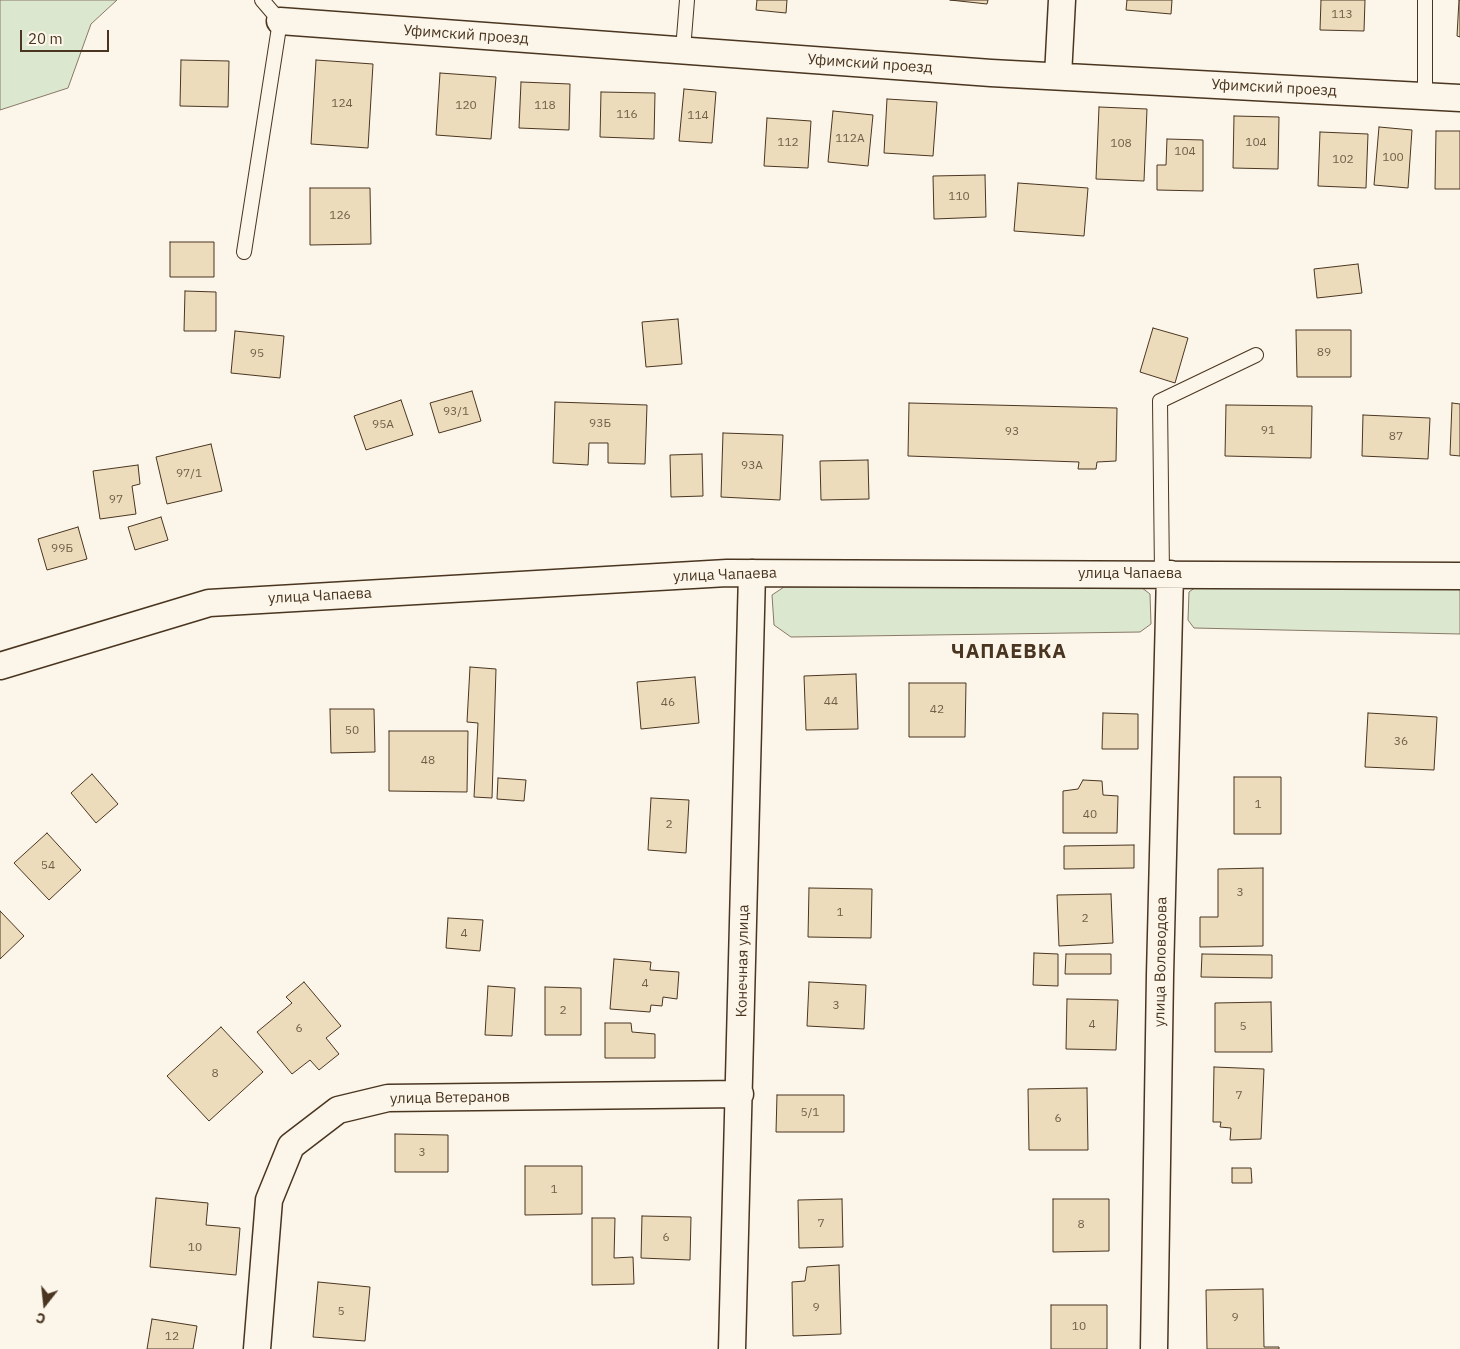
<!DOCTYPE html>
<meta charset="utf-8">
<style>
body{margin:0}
#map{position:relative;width:1460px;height:1349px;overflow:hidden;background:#fbf6e9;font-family:"IBM Plex Sans",sans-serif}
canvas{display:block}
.north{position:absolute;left:20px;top:1279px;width:50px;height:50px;-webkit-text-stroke:4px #fbf6e9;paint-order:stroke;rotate:196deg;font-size:14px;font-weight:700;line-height:20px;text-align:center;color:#4a3520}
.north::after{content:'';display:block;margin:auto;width:18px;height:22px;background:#4a3520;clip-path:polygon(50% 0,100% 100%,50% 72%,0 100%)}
.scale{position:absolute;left:20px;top:30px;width:89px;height:22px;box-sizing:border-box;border:2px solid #4a3520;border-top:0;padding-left:6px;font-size:15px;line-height:18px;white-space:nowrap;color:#4a3520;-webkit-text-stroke:4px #fbf6e9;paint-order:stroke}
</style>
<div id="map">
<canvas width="1460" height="1349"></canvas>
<div class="north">С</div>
<div class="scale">20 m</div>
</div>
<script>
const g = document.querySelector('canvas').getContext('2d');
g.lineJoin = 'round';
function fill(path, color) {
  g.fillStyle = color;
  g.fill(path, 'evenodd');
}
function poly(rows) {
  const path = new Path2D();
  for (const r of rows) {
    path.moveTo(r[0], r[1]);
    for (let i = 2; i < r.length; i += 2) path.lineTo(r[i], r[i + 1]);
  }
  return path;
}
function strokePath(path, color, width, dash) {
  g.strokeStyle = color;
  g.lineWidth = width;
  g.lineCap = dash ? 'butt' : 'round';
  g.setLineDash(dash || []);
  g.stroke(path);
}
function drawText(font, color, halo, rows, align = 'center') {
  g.font = font + ' "IBM Plex Sans",sans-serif';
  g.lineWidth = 4;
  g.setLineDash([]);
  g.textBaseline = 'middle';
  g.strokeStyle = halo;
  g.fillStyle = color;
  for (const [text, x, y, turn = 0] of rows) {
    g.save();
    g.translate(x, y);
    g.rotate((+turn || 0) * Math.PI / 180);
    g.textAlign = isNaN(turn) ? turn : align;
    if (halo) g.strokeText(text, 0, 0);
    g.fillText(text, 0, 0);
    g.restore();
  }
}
const green = poly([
 [0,0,117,0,91,24,68,88,0,110,0,0],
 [1137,584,1150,594,1151,624,1140,632,791,637,774,625,772,595,784,587,1137,584],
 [1200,584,1460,586,1460,634,1194,628,1188,620,1189,592,1200,584]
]);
fill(green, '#dce7d0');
strokePath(green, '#887966', 1);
const building = poly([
 [757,0,787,0,786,13,756,10,757,0],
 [950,0,988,0,987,4,950,0],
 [1127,0,1172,0,1171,14,1126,10,1127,0],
 [1321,0,1365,0,1364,31,1320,30,1321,0],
 [1459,0,1460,0,1460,37,1457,36,1459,0],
 [181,60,229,61,228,107,180,106,181,60],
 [316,60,373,64,368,148,311,144,316,60],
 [440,73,496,77,491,139,436,135,440,73],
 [521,82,570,84,569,130,519,128,521,82],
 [684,89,716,92,712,143,679,141,684,89],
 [601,92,655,93,654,139,600,137,601,92],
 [887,99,937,102,933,156,884,153,887,99],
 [1099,107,1147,109,1144,181,1096,179,1099,107],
 [833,111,873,115,868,166,828,162,833,111],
 [1234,116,1279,117,1278,169,1233,168,1234,116],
 [767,118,811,121,808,168,764,166,767,118],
 [1379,127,1412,130,1408,188,1374,185,1379,127],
 [1436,131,1460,131,1460,189,1435,189,1436,131],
 [1320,132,1368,134,1366,188,1318,186,1320,132],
 [1167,139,1203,140,1203,191,1157,190,1157,165,1166,165,1167,139],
 [985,175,986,217,934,219,933,176,985,175],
 [1018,183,1088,188,1084,236,1014,231,1018,183],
 [310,188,370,188,371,244,310,245,310,188],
 [170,242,214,242,214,277,170,277,170,242],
 [1358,264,1362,293,1317,298,1314,269,1358,264],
 [185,291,216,292,216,331,184,331,185,291],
 [678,319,682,364,646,367,642,322,678,319],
 [1153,328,1188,338,1175,383,1140,372,1153,328],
 [1296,330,1351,330,1351,377,1297,377,1296,330],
 [235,331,284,336,280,378,231,373,235,331],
 [472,391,481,421,439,433,430,403,472,391],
 [401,400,413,435,366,450,354,416,401,400],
 [555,402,647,405,645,464,608,463,608,443,589,443,588,465,553,463,555,402],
 [909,403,1117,408,1116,461,1097,462,1096,469,1078,469,1079,462,908,456,909,403],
 [1452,403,1460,404,1460,456,1450,455,1452,403],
 [1226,405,1312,406,1311,458,1225,456,1226,405],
 [1363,415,1430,418,1428,459,1362,456,1363,415],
 [723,433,783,435,780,500,721,497,723,433],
 [211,444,222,491,167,504,156,457,211,444],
 [702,454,703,496,671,497,670,455,702,454],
 [868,460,869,499,821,500,820,461,868,460],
 [138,465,140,484,132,486,136,514,100,519,93,471,138,465],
 [161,517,168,540,135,550,128,527,161,517],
 [78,527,87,559,47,570,38,539,78,527],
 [470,667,496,669,492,798,474,797,478,723,467,722,470,667],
 [856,674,858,729,806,730,804,676,856,674],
 [695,677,699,723,641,729,637,682,695,677],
 [909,683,966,683,965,737,909,737,909,683],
 [330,709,374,709,375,752,331,753,330,709],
 [1103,713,1138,714,1138,749,1102,749,1103,713],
 [1368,713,1437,717,1434,770,1365,767,1368,713],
 [389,731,468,731,467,792,389,791,389,731],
 [92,774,118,804,96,823,71,793,92,774],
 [1234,777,1281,777,1281,834,1234,834,1234,777],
 [498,778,526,780,524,801,497,799,498,778],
 [1083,780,1102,781,1103,795,1118,796,1117,833,1063,833,1063,791,1078,789,1083,780],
 [651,798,689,800,686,853,648,850,651,798],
 [47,833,81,870,49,900,14,863,47,833],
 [1134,845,1134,868,1064,869,1064,846,1134,845],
 [1263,868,1263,946,1200,947,1200,917,1218,917,1218,869,1263,868],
 [809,888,872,889,871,938,808,937,809,888],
 [1111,894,1113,943,1059,946,1057,895,1111,894],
 [0,911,24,936,0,959,0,911],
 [448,918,483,920,480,951,446,948,448,918],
 [1034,953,1058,954,1058,986,1033,985,1034,953],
 [1066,954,1111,954,1111,974,1065,974,1066,954],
 [1202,954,1272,955,1272,978,1201,977,1202,954],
 [614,959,651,962,650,970,679,972,677,999,663,997,662,1006,651,1005,650,1012,610,1009,614,959],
 [304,982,341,1026,326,1038,339,1054,319,1070,310,1060,292,1074,257,1032,292,1003,286,997,304,982],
 [809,982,866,985,864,1029,807,1026,809,982],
 [488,986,515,988,512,1036,485,1035,488,986],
 [545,987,581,988,581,1035,545,1035,545,987],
 [1067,999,1118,1000,1116,1050,1066,1049,1067,999],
 [1271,1002,1272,1052,1215,1052,1215,1003,1271,1002],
 [605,1023,631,1023,632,1032,655,1034,655,1058,605,1058,605,1023],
 [221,1027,263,1072,209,1121,167,1076,221,1027],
 [1214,1067,1264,1069,1261,1139,1230,1140,1231,1128,1220,1127,1221,1122,1213,1122,1214,1067],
 [1087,1088,1088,1150,1029,1150,1028,1089,1087,1088],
 [777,1095,844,1095,844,1132,776,1132,777,1095],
 [395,1134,448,1135,448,1172,395,1172,395,1134],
 [525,1166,582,1166,582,1214,525,1215,525,1166],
 [1232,1168,1251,1168,1252,1183,1232,1183,1232,1168],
 [156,1198,208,1203,206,1225,240,1228,236,1275,150,1267,156,1198],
 [842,1199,843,1247,799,1248,798,1200,842,1199],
 [1053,1199,1109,1199,1109,1251,1053,1252,1053,1199],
 [642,1216,691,1217,690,1260,641,1258,642,1216],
 [592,1218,615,1218,614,1258,633,1257,634,1284,592,1285,592,1218],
 [839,1265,841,1334,793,1336,792,1282,805,1281,807,1267,839,1265],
 [318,1282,370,1287,365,1341,313,1337,318,1282],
 [1263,1289,1264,1347,1279,1347,1279,1349,1207,1349,1206,1290,1263,1289],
 [1051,1305,1107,1305,1107,1349,1051,1349,1051,1305],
 [152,1319,197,1326,193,1349,147,1349,152,1319]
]);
fill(building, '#ecdcbc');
strokePath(building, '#4a3520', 1);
const service = poly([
 [1425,0,1425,96],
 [683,50,687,0],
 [244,252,280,21,262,0],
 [1162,574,1160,401,1256,355]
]);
const minor = poly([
 [280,21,991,73,1460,98],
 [1058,76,1062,0],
 [0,666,209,603,727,573,1460,576],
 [257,1349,269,1200,291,1146,338,1110,388,1098,740,1094],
 [732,1349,752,573],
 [1154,1349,1160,975,1170,574]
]);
strokePath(service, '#4a3520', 16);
strokePath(minor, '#4a3520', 29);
strokePath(service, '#fbf6e9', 14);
strokePath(minor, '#fbf6e9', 26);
drawText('12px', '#725f47', null, [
 ["113",1342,15],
 ["124",342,104],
 ["120",466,106],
 ["118",545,106],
 ["116",627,115],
 ["114",698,116],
 ["112А",850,139],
 ["112",788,143],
 ["104",1256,143],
 ["108",1121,144],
 ["104",1185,152],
 ["100",1393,158],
 ["102",1343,160],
 ["110",959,197],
 ["126",340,216],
 ["89",1324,353],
 ["95",257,354],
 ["93/1",456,412],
 ["93Б",600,424],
 ["95А",383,425],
 ["91",1268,431],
 ["93",1012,432],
 ["87",1396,437],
 ["93А",752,466],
 ["97/1",189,474],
 ["97",116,500],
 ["99Б",62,549],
 ["44",831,702],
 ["46",668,703],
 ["42",937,710],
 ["50",352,731],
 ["36",1401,742],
 ["48",428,761],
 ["1",1258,805],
 ["40",1090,815],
 ["2",669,825],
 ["54",48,866],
 ["3",1240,893],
 ["1",840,913],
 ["2",1085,919],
 ["4",464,934],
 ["4",645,984],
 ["3",836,1006],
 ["2",563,1011],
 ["4",1092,1025],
 ["5",1243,1027],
 ["6",299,1029],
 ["8",215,1074],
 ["7",1239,1096],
 ["5/1",810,1113],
 ["6",1058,1119],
 ["3",422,1153],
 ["1",554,1190],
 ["7",821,1224],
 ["8",1081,1225],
 ["6",666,1238],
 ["10",195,1248],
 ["9",816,1308],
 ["5",341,1312],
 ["9",1235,1318],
 ["10",1079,1327],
 ["12",172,1337]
]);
drawText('15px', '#4a3520', '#fbf6e9', [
 ["Уфимский проезд",466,35,4],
 ["Уфимский проезд",870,64,4],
 ["Уфимский проезд",1274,88,3],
 ["улица Чапаева",1130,574],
 ["улица Чапаева",725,575,-2],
 ["улица Чапаева",320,596,-3],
 ["Конечная улица",743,961,-89],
 ["улица Воловодова",1161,962,-89],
 ["улица Ветеранов",450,1098,-1]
]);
g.letterSpacing = '1px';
drawText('bold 20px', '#4a3520', '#fbf6e9', [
 ["ЧАПАЕВКА",1009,652]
]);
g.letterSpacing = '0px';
</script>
